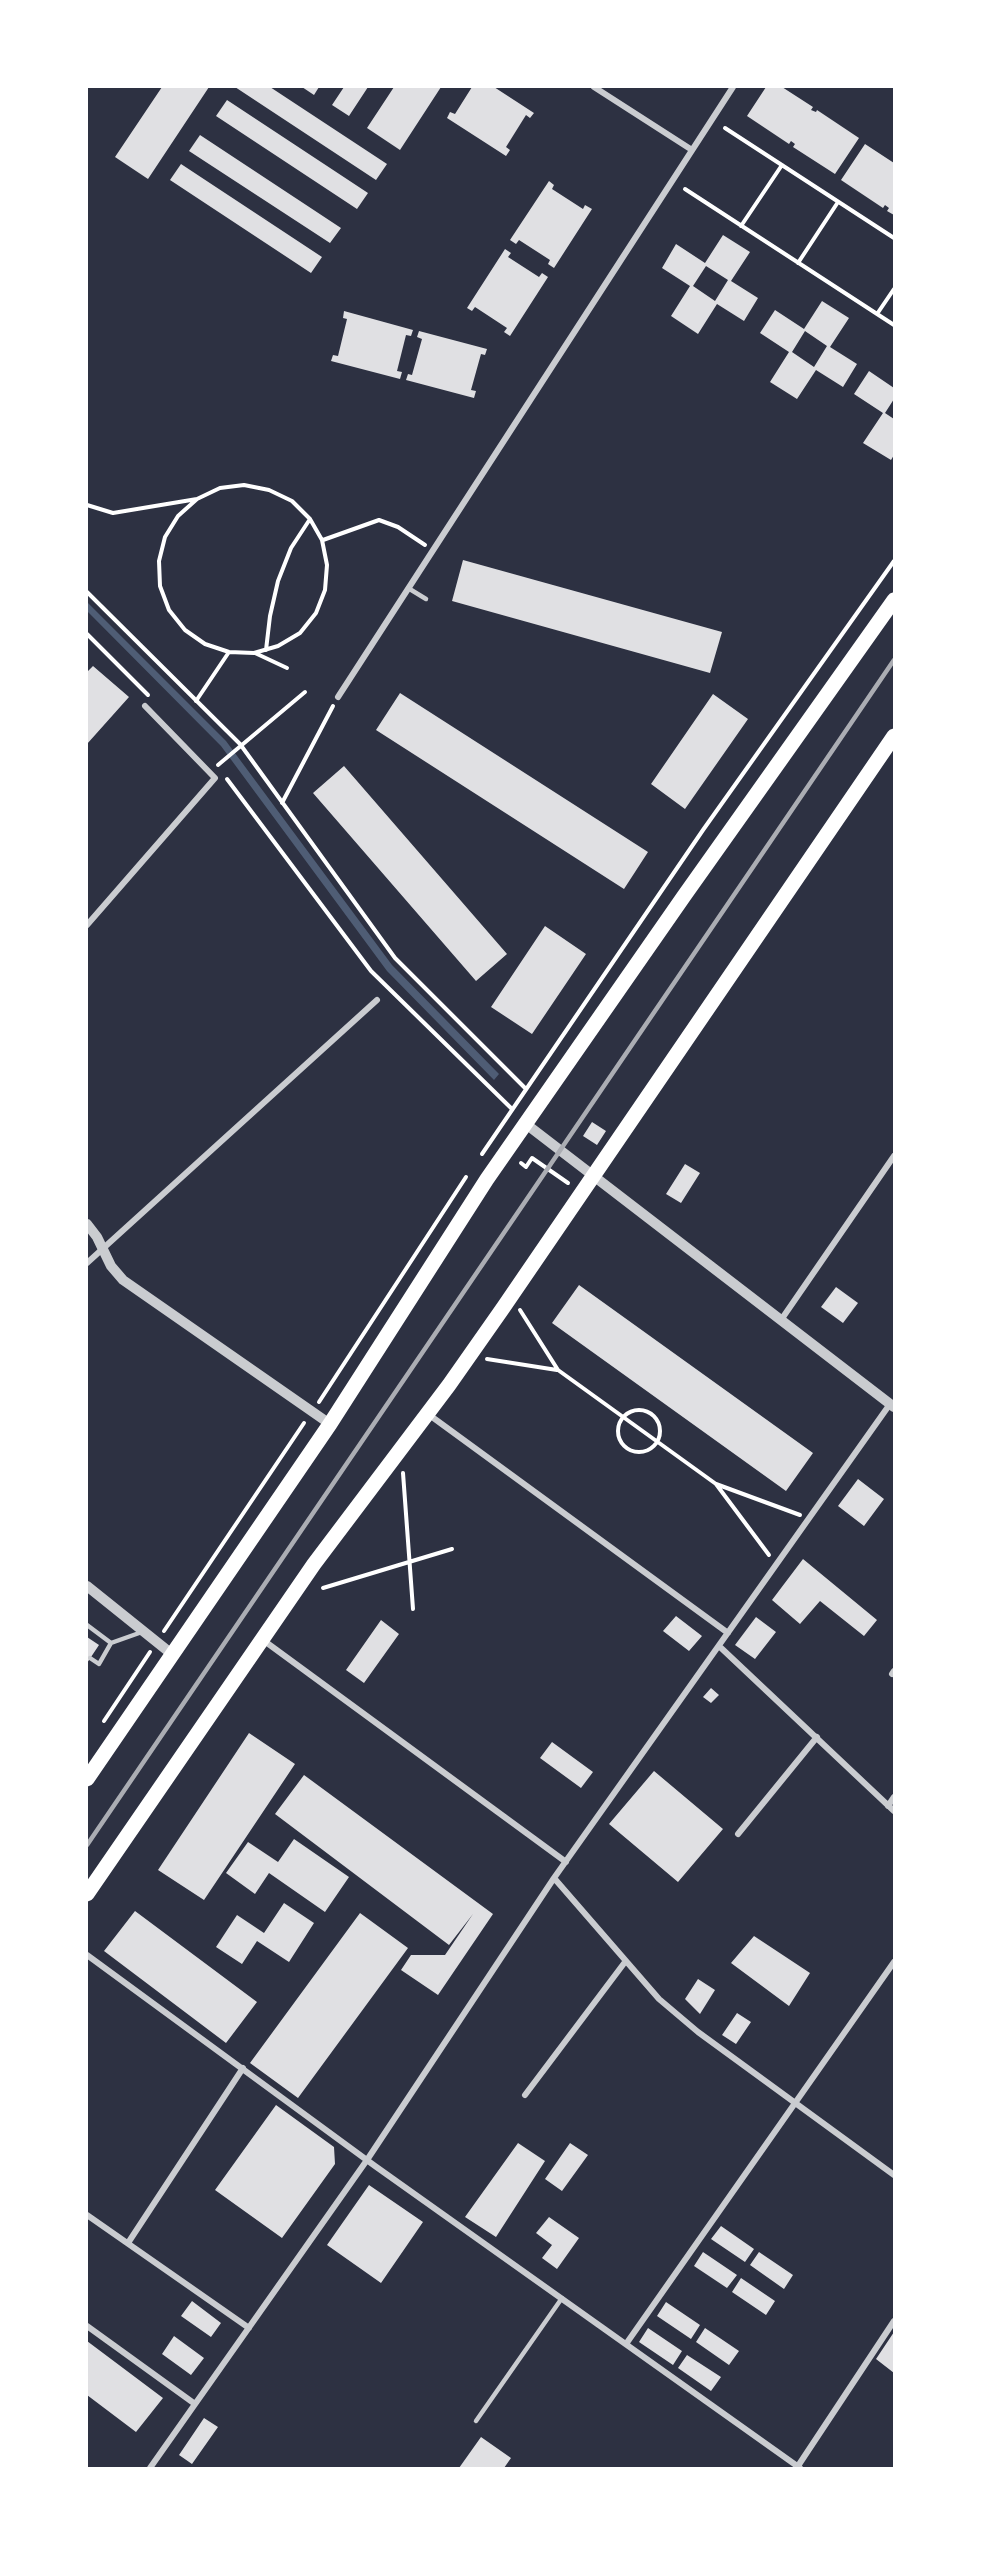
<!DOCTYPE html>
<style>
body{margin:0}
#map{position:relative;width:981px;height:2555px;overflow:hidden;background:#2d3142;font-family:Karla,sans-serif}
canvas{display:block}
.frame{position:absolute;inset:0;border:88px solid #fff;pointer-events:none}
</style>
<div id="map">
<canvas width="981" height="2555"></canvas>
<div class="frame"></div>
</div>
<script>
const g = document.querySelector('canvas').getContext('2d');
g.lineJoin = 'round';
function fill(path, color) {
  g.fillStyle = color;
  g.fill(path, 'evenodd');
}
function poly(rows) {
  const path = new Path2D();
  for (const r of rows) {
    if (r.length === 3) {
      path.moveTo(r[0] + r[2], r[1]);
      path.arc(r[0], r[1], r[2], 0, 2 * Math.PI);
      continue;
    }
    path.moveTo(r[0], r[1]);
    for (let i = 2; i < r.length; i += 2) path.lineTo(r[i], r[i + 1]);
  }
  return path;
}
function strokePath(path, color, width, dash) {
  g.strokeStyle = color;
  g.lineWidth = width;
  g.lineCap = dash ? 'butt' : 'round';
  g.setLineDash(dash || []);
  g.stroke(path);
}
fill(poly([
 [87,602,226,741,392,965,499,1074,494,1080,387,971,221,746,87,611]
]), '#4f5d75');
fill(poly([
 [162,87,209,87,148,179,115,157],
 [235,87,270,87,387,164,376,180],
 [302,87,319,87,314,95],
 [344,87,368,87,349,116,332,105],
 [394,87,441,87,400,150,367,128],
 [472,87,494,87,534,113,530,118,526,115,506,147,510,150,506,156,447,118,450,112,455,114],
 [766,87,782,87,813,107,811,110,816,112,817,110,859,138,835,174,793,147,795,144,791,141,789,144,747,116],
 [227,100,368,193,357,209,216,116],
 [200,135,341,228,330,243,189,151],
 [865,144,894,163,894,215,887,211,889,208,885,205,883,208,841,180],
 [181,164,322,257,311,273,170,180],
 [549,181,554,185,552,189,583,209,585,205,592,209,554,268,548,264,550,260,519,240,516,244,510,240],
 [723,235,750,252,731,281,758,298,744,321,717,304,698,334,671,316,690,286,662,268,676,244,705,263],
 [706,266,728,280,715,301,693,286],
 [505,249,511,253,508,257,539,277,542,273,548,277,510,336,504,332,507,328,475,307,472,311,467,308],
 [822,301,849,318,830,347,857,364,843,387,816,370,797,399,770,382,789,352,760,333,775,310,804,329],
 [805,331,827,346,814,367,792,352],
 [344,311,413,330,411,336,406,335,397,371,402,372,400,379,331,361,333,355,338,356,347,319,343,318],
 [419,331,487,349,485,355,481,354,471,390,476,391,474,398,406,380,408,374,412,375,422,339,417,337],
 [869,371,894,388,894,399,885,413,894,419,894,455,891,460,863,443,883,413,854,394],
 [463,560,722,632,710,673,452,601],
 [93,666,129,697,87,744,87,672],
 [400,693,648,852,624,889,376,730],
 [713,694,748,719,685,809,651,784],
 [344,766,507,954,476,981,313,793],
 [545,926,586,954,532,1034,491,1007],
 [592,1122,606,1131,597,1145,583,1136],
 [685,1164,700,1173,681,1203,666,1194],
 [579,1285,813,1453,786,1491,552,1323],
 [836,1287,858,1303,843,1323,821,1307],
 [858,1479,884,1499,864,1526,838,1506],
 [803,1559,877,1620,864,1636,820,1601,800,1624,772,1600],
 [676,1616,702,1636,689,1651,663,1631],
 [756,1617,776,1632,755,1659,735,1645],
 [381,1620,399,1634,364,1683,346,1670],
 [87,1637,99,1645,87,1663],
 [711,1688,719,1695,711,1703,703,1697],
 [249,1733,295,1764,204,1900,158,1870],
 [552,1742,593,1772,581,1788,540,1758],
 [654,1771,723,1829,678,1882,609,1824],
 [304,1775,493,1914,438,1995,401,1970,411,1955,445,1955,473,1914,449,1945,275,1814],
 [294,1839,349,1877,325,1912,269,1873,255,1894,226,1873,248,1842,278,1862],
 [284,1903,314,1923,289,1962,257,1941,242,1964,216,1947,237,1915,264,1933],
 [135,1911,257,2002,226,2043,104,1951],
 [360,1913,408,1948,298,2098,250,2063],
 [754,1936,810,1973,789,2006,731,1963],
 [698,1979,715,1990,700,2014,685,1999],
 [737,2013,751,2022,736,2044,722,2035],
 [276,2105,334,2147,335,2164,282,2238,215,2190],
 [518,2143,545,2161,496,2237,465,2217],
 [570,2143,588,2155,562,2191,545,2179],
 [369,2185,423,2222,381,2283,327,2245],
 [549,2217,579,2238,557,2269,542,2258,552,2245,536,2233],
 [721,2226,754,2249,745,2262,711,2239],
 [703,2252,737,2275,727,2288,694,2266],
 [759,2252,793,2275,784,2289,750,2265],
 [741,2278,775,2301,766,2315,732,2292],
 [192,2301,221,2323,211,2337,181,2316],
 [666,2302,700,2325,691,2339,657,2316],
 [648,2328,682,2351,673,2365,639,2342],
 [705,2328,739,2351,729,2365,696,2342],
 [894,2332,894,2373,876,2359],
 [174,2336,204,2358,191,2375,162,2354],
 [87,2341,163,2398,136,2432,87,2395],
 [687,2355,721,2377,711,2391,678,2368],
 [204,2418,218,2427,192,2464,179,2455],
 [481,2437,511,2458,504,2468,459,2468]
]), '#e0e0e3');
strokePath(poly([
 [725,128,894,238],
 [685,189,894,325],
 [741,226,782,165],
 [798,263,838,202],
 [877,314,894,289],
 [87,505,113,513,197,499,220,488,244,485,269,490,292,501,310,519,322,540,327,565,325,590,316,613,300,633,278,646,254,653,229,652,205,644,185,630,169,610,160,586,159,561,165,537,178,516,197,499],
 [323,540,379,520,398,527,425,545],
 [87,592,240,744,395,958,526,1089],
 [87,634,148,695],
 [266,650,270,616,278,581,291,548,310,519],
 [255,653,287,668],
 [196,701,229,652],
 [218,765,305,692],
 [227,779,371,971,512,1109],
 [282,803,333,706],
 [482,1154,703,830,894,561],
 [521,1163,526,1167,532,1158,568,1183],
 [520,1310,558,1370,716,1484,800,1515],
 [487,1359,557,1370],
 [319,1402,466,1177],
 [639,1431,21],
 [403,1473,413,1609],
 [716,1484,769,1555],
 [323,1588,452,1549],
 [164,1631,304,1423],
 [104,1721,150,1652]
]), '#fff', 4);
strokePath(poly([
 [408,588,426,599],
 [87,1625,111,1643],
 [90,1658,99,1664,111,1643,142,1632],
 [476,2421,562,2298]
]), '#caccd0', 4.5);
strokePath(poly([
 [594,87,692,150],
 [338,697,733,87],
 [87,925,215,778,145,706],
 [87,1263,377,1000],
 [781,1320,894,1156],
 [428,1414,728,1633],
 [263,1640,566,1862],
 [719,1646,894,1811],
 [892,1674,894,1671],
 [888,1806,894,1797],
 [738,1834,817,1737],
 [554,1878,659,1999,698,2032,894,2175],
 [87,1955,375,2166,800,2468],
 [525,2095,625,1962],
 [87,2215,249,2328],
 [128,2243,243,2068],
 [87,2326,195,2404],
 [626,2344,894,1962],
 [798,2466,894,2321],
 [150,2468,367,2160,554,1878,890,1404]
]), '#caccd0', 6);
strokePath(poly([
 [526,1124,894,1407],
 [87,1224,97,1237,111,1266,123,1280,330,1424],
 [87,1586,173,1655]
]), '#caccd0', 10);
strokePath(poly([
 [87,1779,330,1424,487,1179,684,896,894,600],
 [87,1894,314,1564,449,1385,503,1308,894,736]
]), '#fff', 15);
strokePath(poly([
 [87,1845,894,660]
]), '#abadb3', 4.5);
</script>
